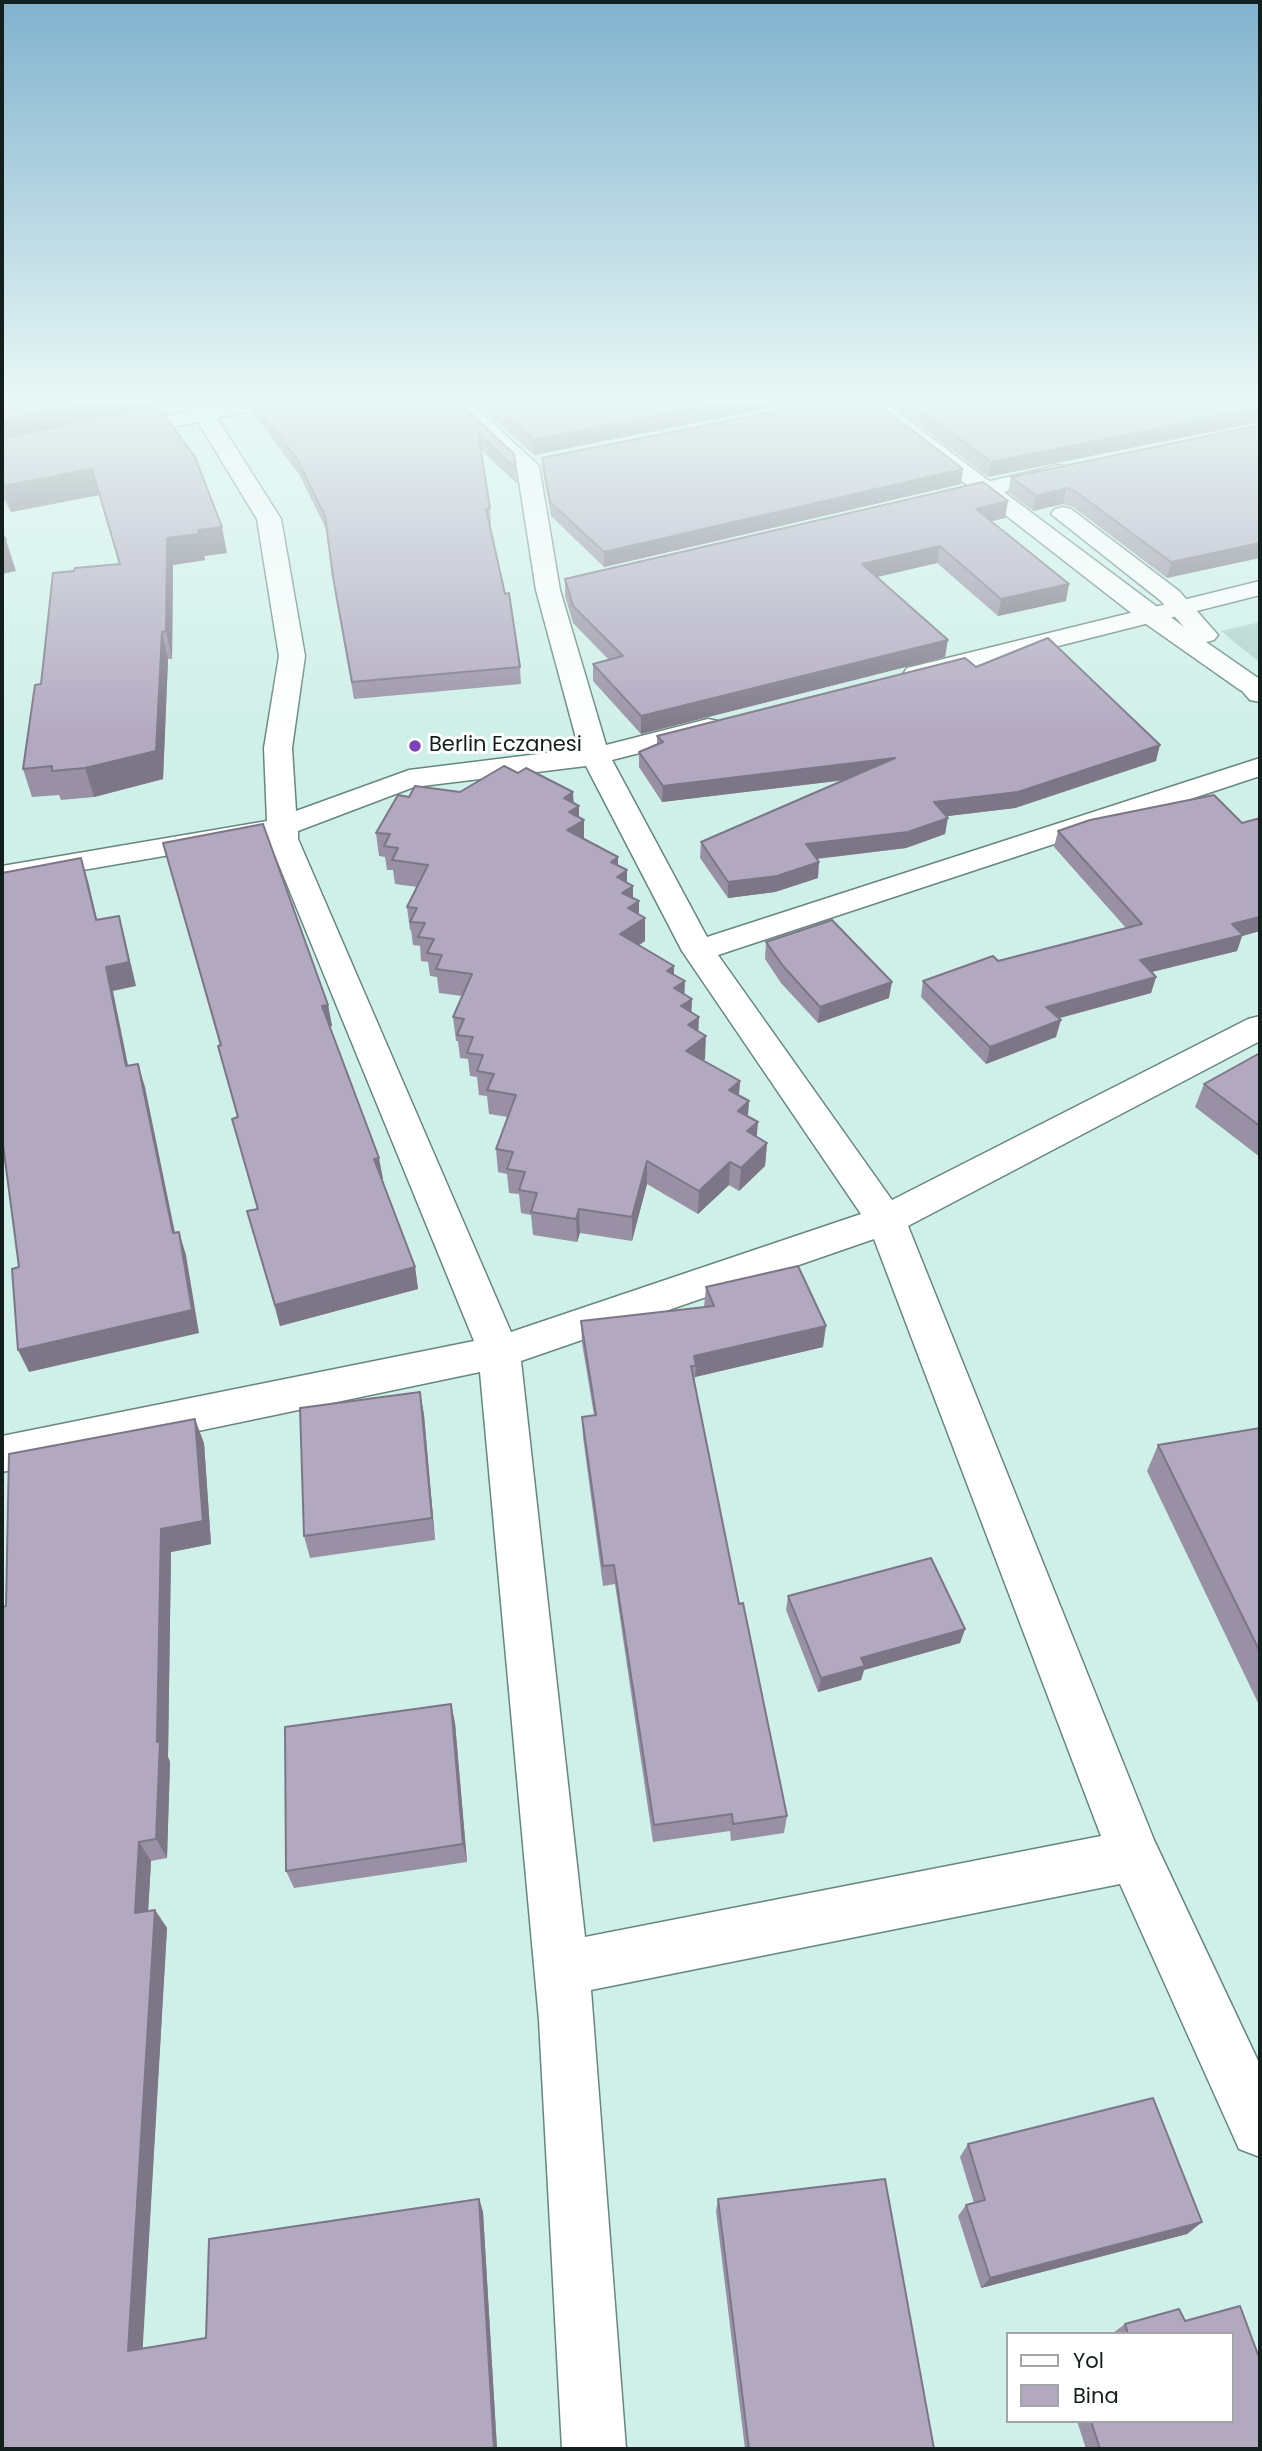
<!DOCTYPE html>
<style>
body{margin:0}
#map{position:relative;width:1262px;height:2451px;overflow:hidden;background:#cff0e8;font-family:Poppins,sans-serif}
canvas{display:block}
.frame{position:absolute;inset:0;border:4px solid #131f1d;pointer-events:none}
.legend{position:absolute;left:1006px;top:2332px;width:228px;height:91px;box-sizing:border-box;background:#fff;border:2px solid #a1a5a5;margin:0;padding:9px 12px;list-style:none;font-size:21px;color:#131f1d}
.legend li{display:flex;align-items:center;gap:14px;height:35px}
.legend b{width:35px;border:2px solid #a1a5a5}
</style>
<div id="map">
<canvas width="1262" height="2451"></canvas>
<div class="frame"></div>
<ul class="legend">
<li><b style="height:9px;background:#fff"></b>Yol</li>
<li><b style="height:19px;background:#b2a8c0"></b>Bina</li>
</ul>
</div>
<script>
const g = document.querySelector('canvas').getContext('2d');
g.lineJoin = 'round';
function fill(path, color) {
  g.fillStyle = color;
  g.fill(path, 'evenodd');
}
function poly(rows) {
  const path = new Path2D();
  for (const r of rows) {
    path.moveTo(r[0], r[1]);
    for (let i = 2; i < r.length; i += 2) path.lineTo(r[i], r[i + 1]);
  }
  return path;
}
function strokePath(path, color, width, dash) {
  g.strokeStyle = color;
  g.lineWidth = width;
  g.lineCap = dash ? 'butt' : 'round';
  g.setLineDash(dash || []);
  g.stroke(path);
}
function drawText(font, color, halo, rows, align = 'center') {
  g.font = font + ' Poppins,sans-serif';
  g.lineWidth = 6;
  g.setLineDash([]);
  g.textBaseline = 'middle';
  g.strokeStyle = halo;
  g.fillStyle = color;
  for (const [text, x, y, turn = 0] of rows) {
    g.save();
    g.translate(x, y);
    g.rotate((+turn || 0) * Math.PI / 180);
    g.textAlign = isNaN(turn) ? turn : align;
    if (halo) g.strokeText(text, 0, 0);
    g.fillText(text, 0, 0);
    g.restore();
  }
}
fill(poly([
 [1260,622,1260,663,1221,631]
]), '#aed2c9');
const street = poly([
 [179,397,200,397,209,407,260,397,301,397,298,401,217,418,281,519,305,656,292,748,296,811,409,770,579,749,536,590,517,468,443,397,465,397,539,466,560,590,606,745,708,719,718,721,722,727,718,733,612,760,707,937,1260,758,1260,776,718,955,892,1200,1248,1019,1260,1016,1260,1041,908,1226,1154,1840,1260,2065,1260,2157,1239,2149,1120,1884,591,1990,626,2449,562,2449,539,2020,480,1372,2,1472,2,1436,474,1341,268,838,2,884,2,866,267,821,264,748,279,656,257,519,198,422,117,438,109,437,106,432,109,427,190,411,179,397],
 [586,766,682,951,861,1214,511,1332,298,839,298,831,414,787,586,766],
 [874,1239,1101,1836,585,1937,521,1361,874,1239],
 [1059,465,1067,467,1070,472,1067,477,944,506,936,504,933,499,936,494,1059,465],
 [1260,581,1260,595,916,682,907,680,903,674,907,668,1260,581],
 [1249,676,1260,680,1260,702,1250,700,1236,684,1240,678,1249,676]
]);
const secondary = poly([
 [854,397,877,397,1184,627,1161,601,1051,514,1055,509,1063,507,1071,509,1179,591,1218,635,1214,640,1206,642,1258,678,1258,690,1249,692,1240,690,1139,619,854,397]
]);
strokePath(street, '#67867e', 3);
strokePath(secondary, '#67867e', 3);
fill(street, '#fff');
fill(secondary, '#fff');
fill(poly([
 [2,397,148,397,150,409,227,553,204,556,205,560,173,565,172,659,168,659,163,779,94,797,61,800,59,795,32,797,23,769,41,684,74,571,119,564,99,495,11,512,2,496],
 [453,397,516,469,517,484,480,449,490,508,491,524,489,524,520,667,521,684,354,699,335,593,327,531,299,474,253,413,250,399],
 [469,397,825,397,534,455],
 [881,397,1260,397,988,477],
 [1260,425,1167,578,1073,507,1063,504,1033,511,1008,492,1011,477],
 [542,458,963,469,961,484,604,567,551,516,543,472],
 [1005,518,991,521,1066,601,998,616,937,563,877,577,945,657,641,734,593,681,593,664,609,660,573,623,565,596,565,579],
 [976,667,1156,761,1015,808,947,816,945,834,906,848,817,859,818,878,775,892,728,898,700,858,701,842,846,780,662,802,639,767,639,752,657,745,657,736],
 [518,773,579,806,579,818,584,839,618,865,627,882,633,898,639,901,639,914,645,941,639,945,674,966,674,975,684,994,692,999,691,1012,698,1031,705,1059,703,1061,740,1081,739,1095,749,1101,748,1116,756,1137,767,1143,765,1166,739,1191,729,1185,698,1214,647,1184,632,1241,580,1233,577,1242,533,1235,531,1215,521,1213,519,1194,509,1193,507,1174,498,1172,496,1149,508,1117,489,1114,487,1096,479,1095,477,1077,470,1076,468,1059,460,1058,458,1041,456,1041,453,1017,462,996,439,993,437,977,430,976,428,962,421,961,420,946,413,945,411,930,410,930,407,907,417,887,395,884,393,870,387,870,385,857,379,856,376,833,409,797,460,792],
 [1260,818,1260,931,1242,936,1237,951,1152,972,1156,977,1151,993,1058,1018,1056,1037,986,1064,921,997,923,981,1126,928,1054,847,1058,831,1242,823],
 [163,843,328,1005,332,1026,330,1027,382,1180,415,1267,418,1289,280,1326,247,1211,257,1209,232,1119,237,1117,220,1046],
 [766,942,889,998,818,1023,781,983,765,959],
 [1260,1053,1260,1157,1195,1107,1204,1084],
 [706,1287,823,1347,695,1377,695,1385,739,1604,787,1816,784,1833,731,1841,730,1831,653,1842,615,1584,603,1586,583,1437,582,1417,594,1415,582,1343,581,1321,704,1307],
 [420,1392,424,1415,435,1540,310,1558,304,1536],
 [1260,1428,1260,1707,1147,1471,1158,1445],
 [204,1443,211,1544,171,1552,168,1757,170,1762,167,1858,151,1861,148,1911,155,1910,167,1928,142,2349,206,2338,479,2199,483,2212,497,2449,2,2449,6,1606],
 [788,1596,965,1629,960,1643,864,1670,861,1680,818,1692,786,1610],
 [451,1704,455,1723,467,1862,294,1888,286,1871],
 [968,2144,1202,2222,1187,2234,981,2288,958,2216,966,2205,974,2203,960,2157],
 [718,2199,934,2449,745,2449,716,2211],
 [1240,2306,1260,2360,1260,2449,1086,2449,1077,2421,1232,2421,1232,2334,1113,2334,1113,2333,1125,2324,1179,2309,1185,2321]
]), '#9990a5');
fill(poly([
 [118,397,148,397,152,416,2,446,2,420],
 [753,397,825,397,534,455,533,440],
 [1260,408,1260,422,988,477,991,462],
 [92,469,99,495,11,512,3,486],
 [963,469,961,484,604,567,604,552],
 [1066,488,1063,504,1033,511,1036,496],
 [1008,501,1005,518,973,526,976,509],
 [222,527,227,553,204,556,205,560,173,565,172,659,166,631,167,538,198,530],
 [6,540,16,571,2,574,2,542],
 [1260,543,1260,558,1167,578,1171,562],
 [940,546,937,563,860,581,862,564],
 [1069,584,1066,601,998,616,1001,599],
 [162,632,168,659,163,779,94,797,85,768],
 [948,640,945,657,641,734,641,716],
 [1160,745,1156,761,1015,808,932,818,934,802],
 [895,758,893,774,662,802,663,786],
 [573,792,574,809,579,806,579,823,584,820,584,843,567,830,564,798],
 [948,818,945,834,906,848,805,860,806,844],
 [618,857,618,876,627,870,627,890,633,886,633,905,639,901,639,922,645,918,645,941,620,958,620,934,611,862],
 [81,858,88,881,103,944,96,920],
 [819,862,818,878,775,892,728,898,728,882],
 [119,916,125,939,136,986,113,991,133,1090,126,1066,106,967],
 [1260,917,1260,931,1242,936,1237,951,1135,976,1140,960,1232,924],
 [674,966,674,989,667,971],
 [1156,977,1151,993,1042,1023,1046,1007],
 [685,981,684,1004,674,988],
 [892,982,889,998,818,1023,820,1007],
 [692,999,691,1022,681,1006],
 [328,1005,332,1026,326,1028,322,1006],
 [699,1017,698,1040,688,1025],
 [1061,1020,1056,1037,986,1064,990,1047],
 [706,1036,705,1059,685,1075,686,1051],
 [138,1064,145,1087,180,1257,173,1233],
 [740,1081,738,1104,729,1090],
 [749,1101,747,1125,738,1111],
 [758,1122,756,1145,747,1131],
 [767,1143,765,1166,739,1191,741,1168],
 [379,1158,383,1179,378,1181,374,1159],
 [647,1161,647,1184,632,1241,632,1217],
 [730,1162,729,1185,698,1214,699,1191],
 [579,1209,580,1233,577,1242,576,1219],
 [179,1232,186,1255,199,1333,29,1372,18,1350],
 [415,1267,418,1289,280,1326,275,1305],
 [826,1326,823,1347,695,1377,696,1366,694,1356],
 [420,1392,424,1415,435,1540,432,1518],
 [195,1419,204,1443,211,1544,171,1552,168,1757,170,1762,167,1858,156,1839,161,1529],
 [965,1629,960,1643,864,1670,861,1680,818,1692,821,1678,861,1658],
 [451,1704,455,1723,467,1862,463,1844],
 [139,1842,151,1861,147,1931,135,1913],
 [155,1910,167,1928,142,2360,128,2351],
 [479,2199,483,2212,497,2449,494,2449],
 [1202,2222,1187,2234,981,2288,990,2278]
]), '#7d7686');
const building = poly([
 [2,397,118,397,2,420,2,397],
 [258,397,453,397,514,454,516,469,478,433,490,508,486,509,505,594,509,593,520,667,352,682,333,577,325,516,297,459,250,399,258,397],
 [484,397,753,397,533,440,484,397],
 [847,397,869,397,963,469,604,552,550,502,542,458,847,397],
 [902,397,1260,397,1260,408,991,462,902,397],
 [158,407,195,457,222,527,198,530,199,534,167,538,166,631,162,632,156,751,85,768,52,771,52,766,23,769,35,685,41,684,53,573,74,571,75,568,120,564,92,469,3,486,2,483,2,438,158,407],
 [1260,425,1260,543,1171,562,1076,492,1066,488,1036,496,1011,477,1260,425],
 [983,482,1008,501,976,509,1069,584,1001,599,940,546,862,564,948,640,641,716,593,664,623,656,573,606,565,579,983,482],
 [2,533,6,540,2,542,2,533],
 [1048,638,1160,745,1018,792,934,802,948,818,908,832,806,844,819,862,777,876,728,882,701,842,895,758,663,786,639,752,663,742,657,736,965,658,976,667,1048,638],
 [504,766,518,773,526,768,573,792,564,798,579,806,569,812,584,820,567,830,618,857,611,862,627,870,617,877,633,886,622,893,639,901,628,908,645,918,620,934,674,966,667,971,685,981,674,988,692,999,681,1006,699,1017,688,1025,706,1036,686,1051,740,1081,729,1090,749,1101,738,1111,758,1122,747,1131,767,1143,741,1168,730,1162,699,1191,647,1161,632,1217,579,1209,576,1219,531,1212,537,1193,519,1190,525,1172,507,1169,513,1152,496,1149,516,1095,487,1090,494,1074,477,1071,483,1055,467,1053,473,1037,457,1035,464,1019,453,1017,472,974,436,969,442,955,427,953,434,939,418,937,425,923,410,922,417,908,407,907,428,865,392,860,398,848,384,846,390,834,376,833,398,795,409,797,415,786,460,792,504,766],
 [1214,795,1242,823,1260,818,1260,917,1232,924,1243,935,1140,960,1156,977,1046,1007,1061,1020,990,1047,923,981,993,956,998,961,1142,924,1058,831,1090,820,1214,795],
 [263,824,328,1005,322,1006,379,1158,374,1159,415,1267,275,1305,247,1211,258,1209,232,1119,238,1117,218,1046,221,1045,163,843,263,824],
 [81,858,96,920,119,916,129,962,106,967,126,1066,138,1064,173,1233,179,1232,192,1310,18,1350,12,1269,19,1267,2,1137,2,873,81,858],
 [832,920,892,982,820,1007,783,966,766,942,832,920],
 [1260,1053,1260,1126,1204,1084,1260,1053],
 [798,1266,826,1326,694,1356,696,1366,691,1366,739,1604,743,1603,787,1816,733,1824,732,1814,654,1825,614,1565,603,1566,582,1417,596,1415,581,1321,714,1306,706,1287,798,1266],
 [420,1392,432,1518,304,1536,300,1408,420,1392],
 [195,1419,203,1521,161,1529,157,1742,160,1741,156,1839,139,1842,135,1913,155,1910,128,2351,206,2338,209,2239,479,2199,494,2449,2,2449,2,1607,6,1606,9,1454,195,1419],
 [1260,1428,1260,1652,1158,1445,1260,1428],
 [931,1558,965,1629,861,1658,865,1666,821,1678,788,1596,931,1558],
 [451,1704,463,1844,286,1871,285,1727,451,1704],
 [1153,2098,1202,2222,990,2278,966,2205,985,2200,968,2144,1153,2098],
 [885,2179,934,2449,749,2449,718,2199,885,2179],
 [1240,2306,1260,2360,1260,2449,1100,2449,1091,2421,1232,2421,1232,2334,1128,2334,1125,2324,1179,2309,1185,2321,1240,2306]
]);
fill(building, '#b2a8c0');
strokePath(building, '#7d7686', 2);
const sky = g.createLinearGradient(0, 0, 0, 740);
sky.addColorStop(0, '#81b2ce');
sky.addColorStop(0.54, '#e9f8f5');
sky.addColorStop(1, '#e9f8f500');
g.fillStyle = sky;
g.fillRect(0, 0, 1262, 740);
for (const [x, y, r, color] of [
 [415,746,7,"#7d42b8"]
]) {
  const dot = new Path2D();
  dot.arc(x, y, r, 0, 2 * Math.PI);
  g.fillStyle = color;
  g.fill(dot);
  strokePath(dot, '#fff', 2.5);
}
drawText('21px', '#131f1d', '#fff', [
 ["Berlin Eczanesi",429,746]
], 'left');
</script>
